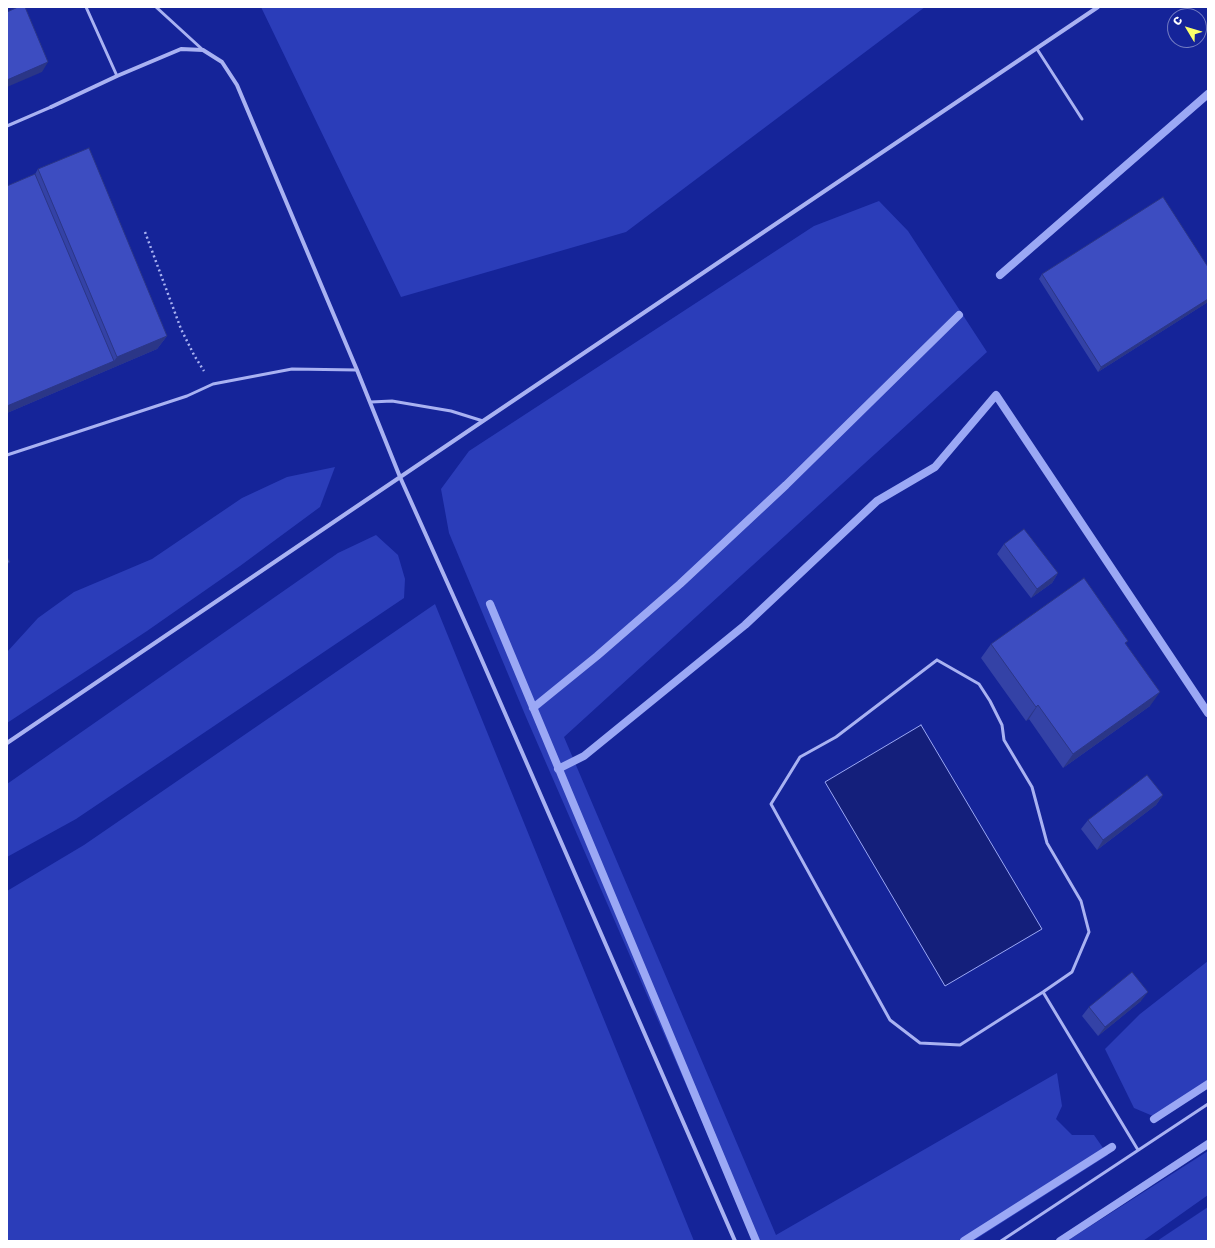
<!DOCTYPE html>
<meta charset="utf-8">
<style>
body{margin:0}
#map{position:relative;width:1215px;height:1248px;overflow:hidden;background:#152499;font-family:Rubik,sans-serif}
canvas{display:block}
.frame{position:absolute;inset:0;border:8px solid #fff;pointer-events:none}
.north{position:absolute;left:1167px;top:8px;width:40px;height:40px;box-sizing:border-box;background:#152499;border:1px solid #737cc2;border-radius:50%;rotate:308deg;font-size:11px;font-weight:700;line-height:16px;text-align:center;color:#fff}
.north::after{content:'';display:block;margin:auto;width:14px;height:18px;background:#faff6a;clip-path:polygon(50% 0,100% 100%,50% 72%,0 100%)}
</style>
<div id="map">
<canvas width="1215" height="1248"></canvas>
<div class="frame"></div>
<div class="north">С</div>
</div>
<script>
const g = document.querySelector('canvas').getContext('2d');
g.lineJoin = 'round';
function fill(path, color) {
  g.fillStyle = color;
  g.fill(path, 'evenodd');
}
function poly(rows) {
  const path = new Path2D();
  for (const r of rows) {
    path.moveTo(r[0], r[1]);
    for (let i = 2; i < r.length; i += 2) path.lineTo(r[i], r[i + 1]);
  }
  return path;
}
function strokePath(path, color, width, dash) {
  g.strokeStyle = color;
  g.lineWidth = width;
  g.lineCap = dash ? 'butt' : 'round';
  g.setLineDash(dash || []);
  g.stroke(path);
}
fill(poly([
 [261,7,925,7,626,232,401,297],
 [879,201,908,231,987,352,564,737,776,1235,1057,1073,1062,1106,1056,1119,1072,1135,1094,1135,1108,1155,973,1241,754,1241,526,717,449,533,441,489,469,451,814,226],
 [335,467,320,507,240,566,147,631,7,723,7,652,38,618,74,592,152,559,242,498,287,477],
 [376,535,398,555,405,579,404,598,76,819,7,857,7,784,338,553],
 [435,604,694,1241,7,1241,7,891,84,845],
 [1208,961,1208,1087,1160,1119,1134,1108,1105,1049,1140,1014],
 [1208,1151,1208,1195,1143,1241,1067,1241],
 [1208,1207,1208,1241,1157,1241]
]), '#2b3db9');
const water = poly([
 [921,725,1042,929,945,986,825,782,921,725]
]);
fill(water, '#141f7b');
strokePath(water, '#9ba8f5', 1);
strokePath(poly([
 [1000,275,1208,94],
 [490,604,756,1241],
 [533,708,597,656,680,584,786,485,959,315],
 [558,769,584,756,745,625,877,501,935,467,996,395,1208,713],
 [1154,1119,1208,1084],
 [964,1241,1112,1147],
 [1060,1241,1208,1144]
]), '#9ba8f5', 8);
strokePath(poly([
 [145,232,181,329,194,355,204,371]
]), '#a9b2f2', 2.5, [2, 3]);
strokePath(poly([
 [86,7,117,76],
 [156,7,203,50],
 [1037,49,1082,119],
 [7,126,51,107],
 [371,402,392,401,451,411,483,421],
 [7,455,187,396,213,384,292,369,357,370],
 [937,660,979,684,990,701,1002,725,1004,740,1032,787,1047,843,1081,901,1089,932,1072,972,1043,992,960,1045,920,1043,890,1020,771,804,800,757,836,737,937,660],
 [1043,992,1138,1150],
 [1001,1241,1208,1104]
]), '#a9b2f2', 3);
strokePath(poly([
 [51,107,117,76,181,49,203,50,222,62,237,85,357,370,400,477,477,649,735,1241],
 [7,743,483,421,1098,7]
]), '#a9b2f2', 4);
fill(poly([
 [38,169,167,336,157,349,7,413,7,186,35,174],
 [1208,267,1208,302,1098,372,1039,279,1042,274],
 [1004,544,1058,573,1052,583,1031,598,997,554],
 [991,644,1126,644,1150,706,1063,768,1029,719,1026,721,981,658],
 [1163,795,1156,805,1097,850,1081,829,1088,820],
 [1141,1001,1098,1036,1082,1016,1089,1007]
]), '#3442a6');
fill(poly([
 [48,62,42,72,7,87,7,80],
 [1208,299,1208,302,1098,372,1101,367],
 [167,336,157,349,7,413,7,406,114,361,117,357],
 [1058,573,1052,583,1031,598,1037,589],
 [1160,692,1150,706,1063,768,1073,754],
 [1038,705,1029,719,1026,721,1036,707],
 [1163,795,1156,805,1097,850,1103,840],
 [1148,992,1141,1001,1098,1036,1105,1027]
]), '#2b3687');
const building = poly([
 [18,7,25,7,48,62,7,80,7,12,18,7],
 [89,148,167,336,117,357,38,169,89,148],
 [35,174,114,361,7,406,7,186,35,174],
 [1163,197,1208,267,1208,299,1101,367,1042,274,1163,197],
 [1024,529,1058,573,1037,589,1004,544,1024,529],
 [7,557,10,562,7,564,7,557],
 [1084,578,1128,641,1125,643,1160,692,1073,754,1038,705,1036,707,991,644,1084,578],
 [1147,775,1163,795,1103,840,1088,820,1147,775],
 [1132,972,1148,992,1105,1027,1089,1007,1132,972]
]);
fill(building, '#3d4dc1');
strokePath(building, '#2b3687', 1);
</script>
